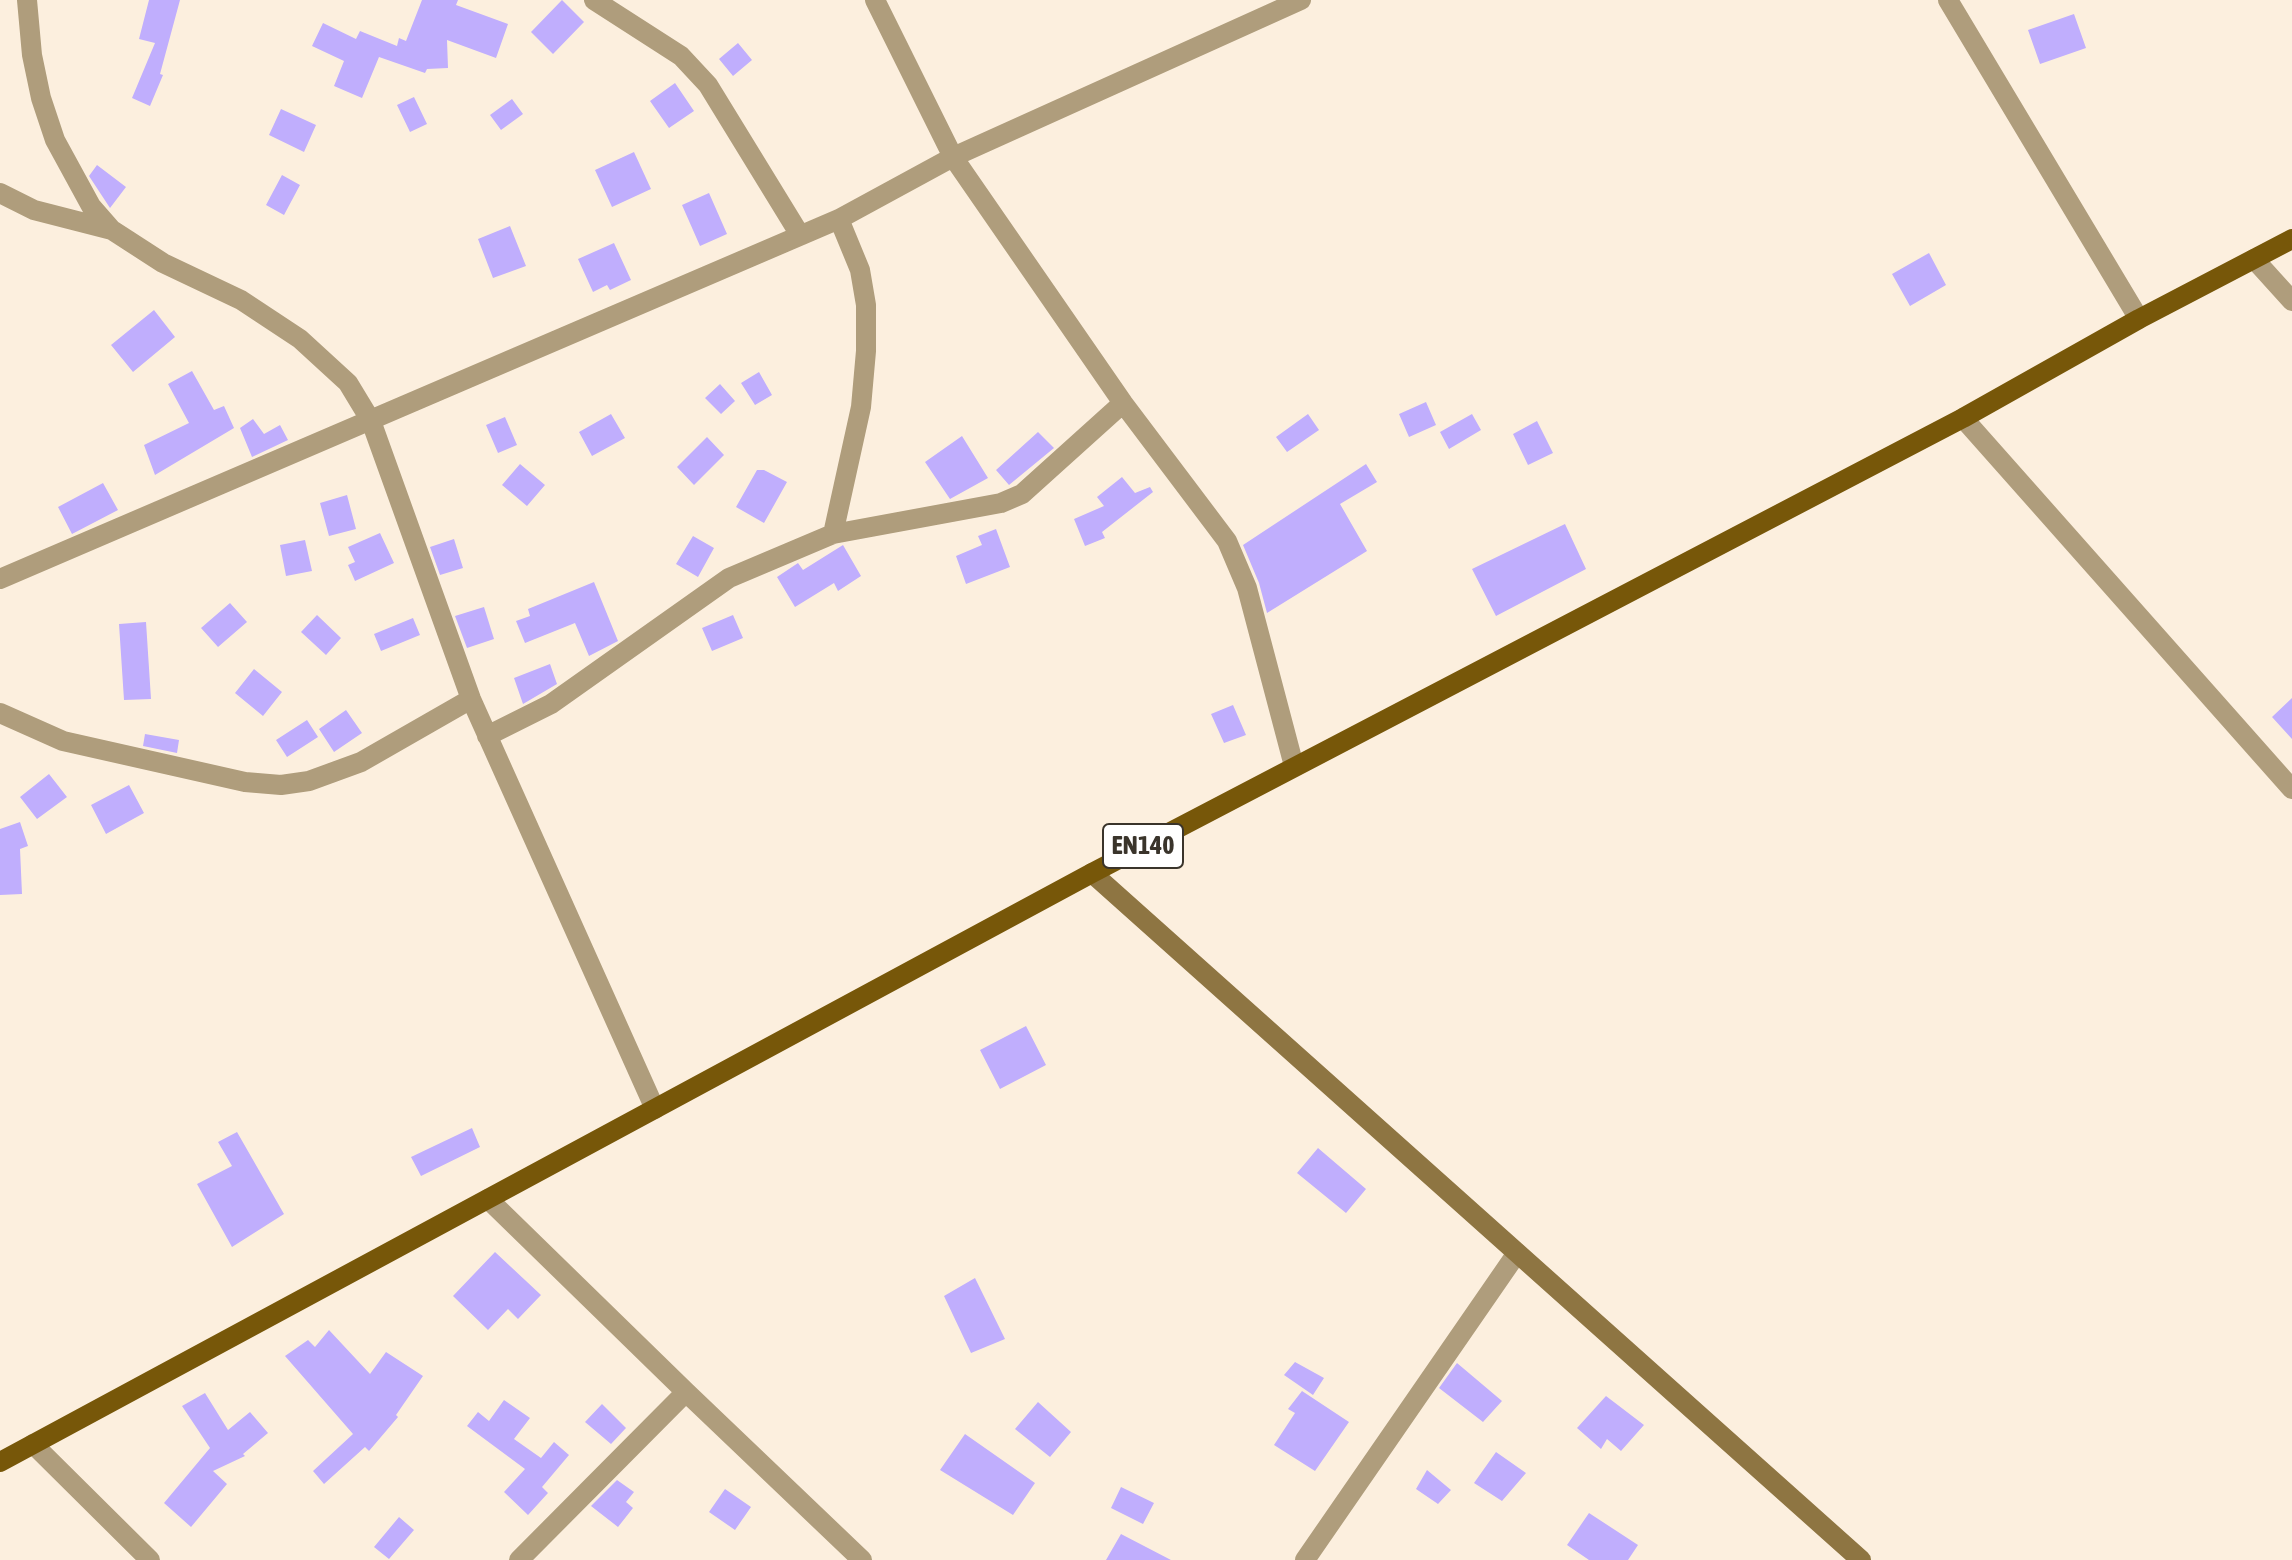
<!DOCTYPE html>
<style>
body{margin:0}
canvas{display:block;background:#fcefde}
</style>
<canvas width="2292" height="1560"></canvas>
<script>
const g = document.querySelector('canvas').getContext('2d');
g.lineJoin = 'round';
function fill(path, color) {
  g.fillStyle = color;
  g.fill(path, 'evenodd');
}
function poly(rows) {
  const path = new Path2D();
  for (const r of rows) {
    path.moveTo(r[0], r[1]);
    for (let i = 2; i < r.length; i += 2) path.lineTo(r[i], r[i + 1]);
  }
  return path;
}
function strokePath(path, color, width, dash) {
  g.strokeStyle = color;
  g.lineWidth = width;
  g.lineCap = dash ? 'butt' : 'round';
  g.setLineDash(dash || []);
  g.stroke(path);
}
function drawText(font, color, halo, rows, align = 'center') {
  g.font = font + ' "Asap Condensed",sans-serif';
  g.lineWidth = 6;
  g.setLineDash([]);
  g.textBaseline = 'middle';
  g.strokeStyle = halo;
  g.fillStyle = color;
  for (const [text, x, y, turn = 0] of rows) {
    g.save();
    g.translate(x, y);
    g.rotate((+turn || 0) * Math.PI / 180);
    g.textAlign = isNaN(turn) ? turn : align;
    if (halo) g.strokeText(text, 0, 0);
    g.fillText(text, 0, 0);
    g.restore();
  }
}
fill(poly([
 [149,0,180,0,160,74,163,75,150,106,132,98,155,43,139,39],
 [422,0,458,0,456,5,508,24,496,58,447,40,448,68,427,69,425,73,379,57,362,98,334,86,344,61,312,46,323,23,356,39,360,31,397,46,399,38,406,41],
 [562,0,584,22,553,54,531,32],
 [2074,14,2086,48,2040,64,2028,30],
 [738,43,752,60,733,76,719,59],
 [675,83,694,111,669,128,650,101],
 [414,97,427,124,410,132,397,105],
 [512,99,523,114,501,130,490,115],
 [281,109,316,125,304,152,269,135],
 [634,152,651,189,612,207,595,170],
 [97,165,126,187,110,208,89,176],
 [282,175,300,185,284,215,266,205],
 [709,193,727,234,700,246,682,205],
 [510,226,526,266,493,278,478,239],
 [614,243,631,280,610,290,607,285,593,292,578,259],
 [1929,253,1946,285,1910,306,1892,274],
 [154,310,175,337,133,372,111,345],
 [192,371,214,410,224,406,234,428,155,475,144,445,189,423,168,384],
 [759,372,772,395,755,405,741,383],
 [720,384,735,401,721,414,705,398],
 [1426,402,1436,425,1409,437,1399,414],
 [611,414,625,438,592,456,579,432],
 [1308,414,1319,430,1287,452,1276,437],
 [1472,414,1481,430,1449,449,1440,432],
 [505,417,517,445,498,453,486,425],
 [253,419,264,434,280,425,288,440,252,457,240,428],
 [1537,421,1553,453,1528,465,1513,434],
 [1038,432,1054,448,1009,485,996,470],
 [962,436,988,478,950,499,925,462],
 [707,437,724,455,694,485,677,467],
 [520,464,545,485,527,506,502,485],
 [1366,464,1377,482,1340,504,1367,551,1267,613,1259,583,1243,545],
 [757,470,764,470,787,482,764,523,736,507],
 [1122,477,1135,493,1150,487,1153,492,1102,532,1105,538,1085,546,1074,519,1104,506,1097,497],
 [103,483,118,510,72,534,58,507],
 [347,495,356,529,329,536,320,503],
 [1565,524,1586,569,1496,616,1472,569],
 [996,529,1010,567,966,584,956,556,982,545,978,536],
 [380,533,394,563,355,581,348,565,355,562,348,547],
 [693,536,714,548,698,577,676,564],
 [454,539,463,568,440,575,430,547],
 [305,540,312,571,286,576,280,545],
 [843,545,861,576,838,591,834,583,795,607,777,577,798,563,803,570],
 [594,582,618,641,589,656,575,623,525,643,516,621,530,616,528,609],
 [230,603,247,622,218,647,201,628],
 [484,607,494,639,467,648,455,616],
 [317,615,341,638,326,655,301,632],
 [733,615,743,638,712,651,702,628],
 [413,618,420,635,381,651,374,634],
 [146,622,151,699,124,700,119,624],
 [550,664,557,684,523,704,514,678],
 [254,669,282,692,263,716,235,693],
 [2292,698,2292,739,2272,717],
 [1233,705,1246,735,1224,743,1211,714],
 [346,710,362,733,334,752,319,729],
 [307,720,318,737,287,757,276,740],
 [145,734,179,740,177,753,143,746],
 [49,774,67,797,37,819,20,797],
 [129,785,144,813,106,834,91,805],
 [20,822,28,846,20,849,22,894,0,895,0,829],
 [1026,1026,1046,1065,1000,1089,980,1050],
 [472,1128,480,1147,421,1176,411,1157],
 [237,1132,284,1214,232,1247,197,1184,232,1166,218,1142],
 [1318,1148,1366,1189,1346,1213,1297,1173],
 [495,1252,541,1295,518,1319,508,1309,488,1330,453,1296],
 [975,1278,1005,1339,971,1353,944,1296],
 [329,1330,370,1374,386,1352,423,1376,396,1415,398,1417,369,1451,365,1447,324,1484,313,1471,353,1434,285,1356,308,1340,315,1347],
 [1295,1362,1324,1378,1313,1395,1284,1375],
 [1457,1363,1502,1401,1483,1422,1439,1388],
 [1302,1391,1349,1422,1315,1471,1274,1445,1295,1413,1288,1409],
 [205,1393,228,1430,250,1412,268,1433,243,1454,245,1456,213,1471,227,1484,191,1527,164,1503,210,1448,182,1406],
 [1606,1396,1644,1425,1621,1451,1607,1439,1601,1449,1577,1428],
 [504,1400,530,1418,514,1439,541,1458,554,1442,569,1455,542,1487,548,1493,528,1515,504,1492,525,1469,467,1426,478,1412,489,1421],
 [1038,1402,1071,1432,1050,1457,1015,1429],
 [602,1404,626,1428,611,1444,585,1422],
 [965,1434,1035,1483,1013,1515,940,1470],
 [1496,1452,1526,1473,1502,1501,1474,1483],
 [1427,1470,1451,1490,1438,1504,1416,1489],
 [617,1480,634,1492,626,1502,633,1508,618,1527,591,1506],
 [1121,1487,1154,1503,1143,1524,1111,1508],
 [725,1489,751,1507,735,1530,709,1512],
 [1589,1513,1638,1545,1628,1560,1589,1560,1567,1545],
 [399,1517,414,1530,389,1559,374,1547],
 [1121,1534,1171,1560,1106,1560]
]), '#c0aefd');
strokePath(poly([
 [27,0,32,55,41,98,55,140,91,206,112,230,163,263,241,300,300,339,348,383,371,421,471,699,655,1109],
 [594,0,681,56,708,85,800,235],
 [875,0,953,157,1123,403,1227,541,1247,588,1294,766],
 [1948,0,2139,319],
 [0,193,34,210,112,230],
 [2254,259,2292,301],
 [1963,418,2292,789],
 [833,534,861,407,866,351,866,305,860,270,839,219],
 [0,579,839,219,953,157,1301,0],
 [0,713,63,741,245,782,281,785,309,781,361,762,471,699],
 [487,736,551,704,729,578,833,534,1001,503,1022,494,1123,403],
 [488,1199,686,1392,862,1560],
 [33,1444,150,1560],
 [519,1560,686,1392],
 [1305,1560,1517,1253]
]), '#af9d7c', 20);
strokePath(poly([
 [1092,873,1861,1560]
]), '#8e7542', 20);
strokePath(poly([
 [0,1462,1092,873,1963,418,2139,319,2292,239]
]), '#775709', 20);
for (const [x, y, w] of [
 [1143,846,80]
]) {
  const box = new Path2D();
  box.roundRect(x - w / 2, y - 22, w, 44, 6);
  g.fillStyle = '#fff';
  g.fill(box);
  strokePath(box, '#3a342b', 2);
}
drawText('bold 26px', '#3a342b', null, [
 ["EN140",1143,846]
]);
</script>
